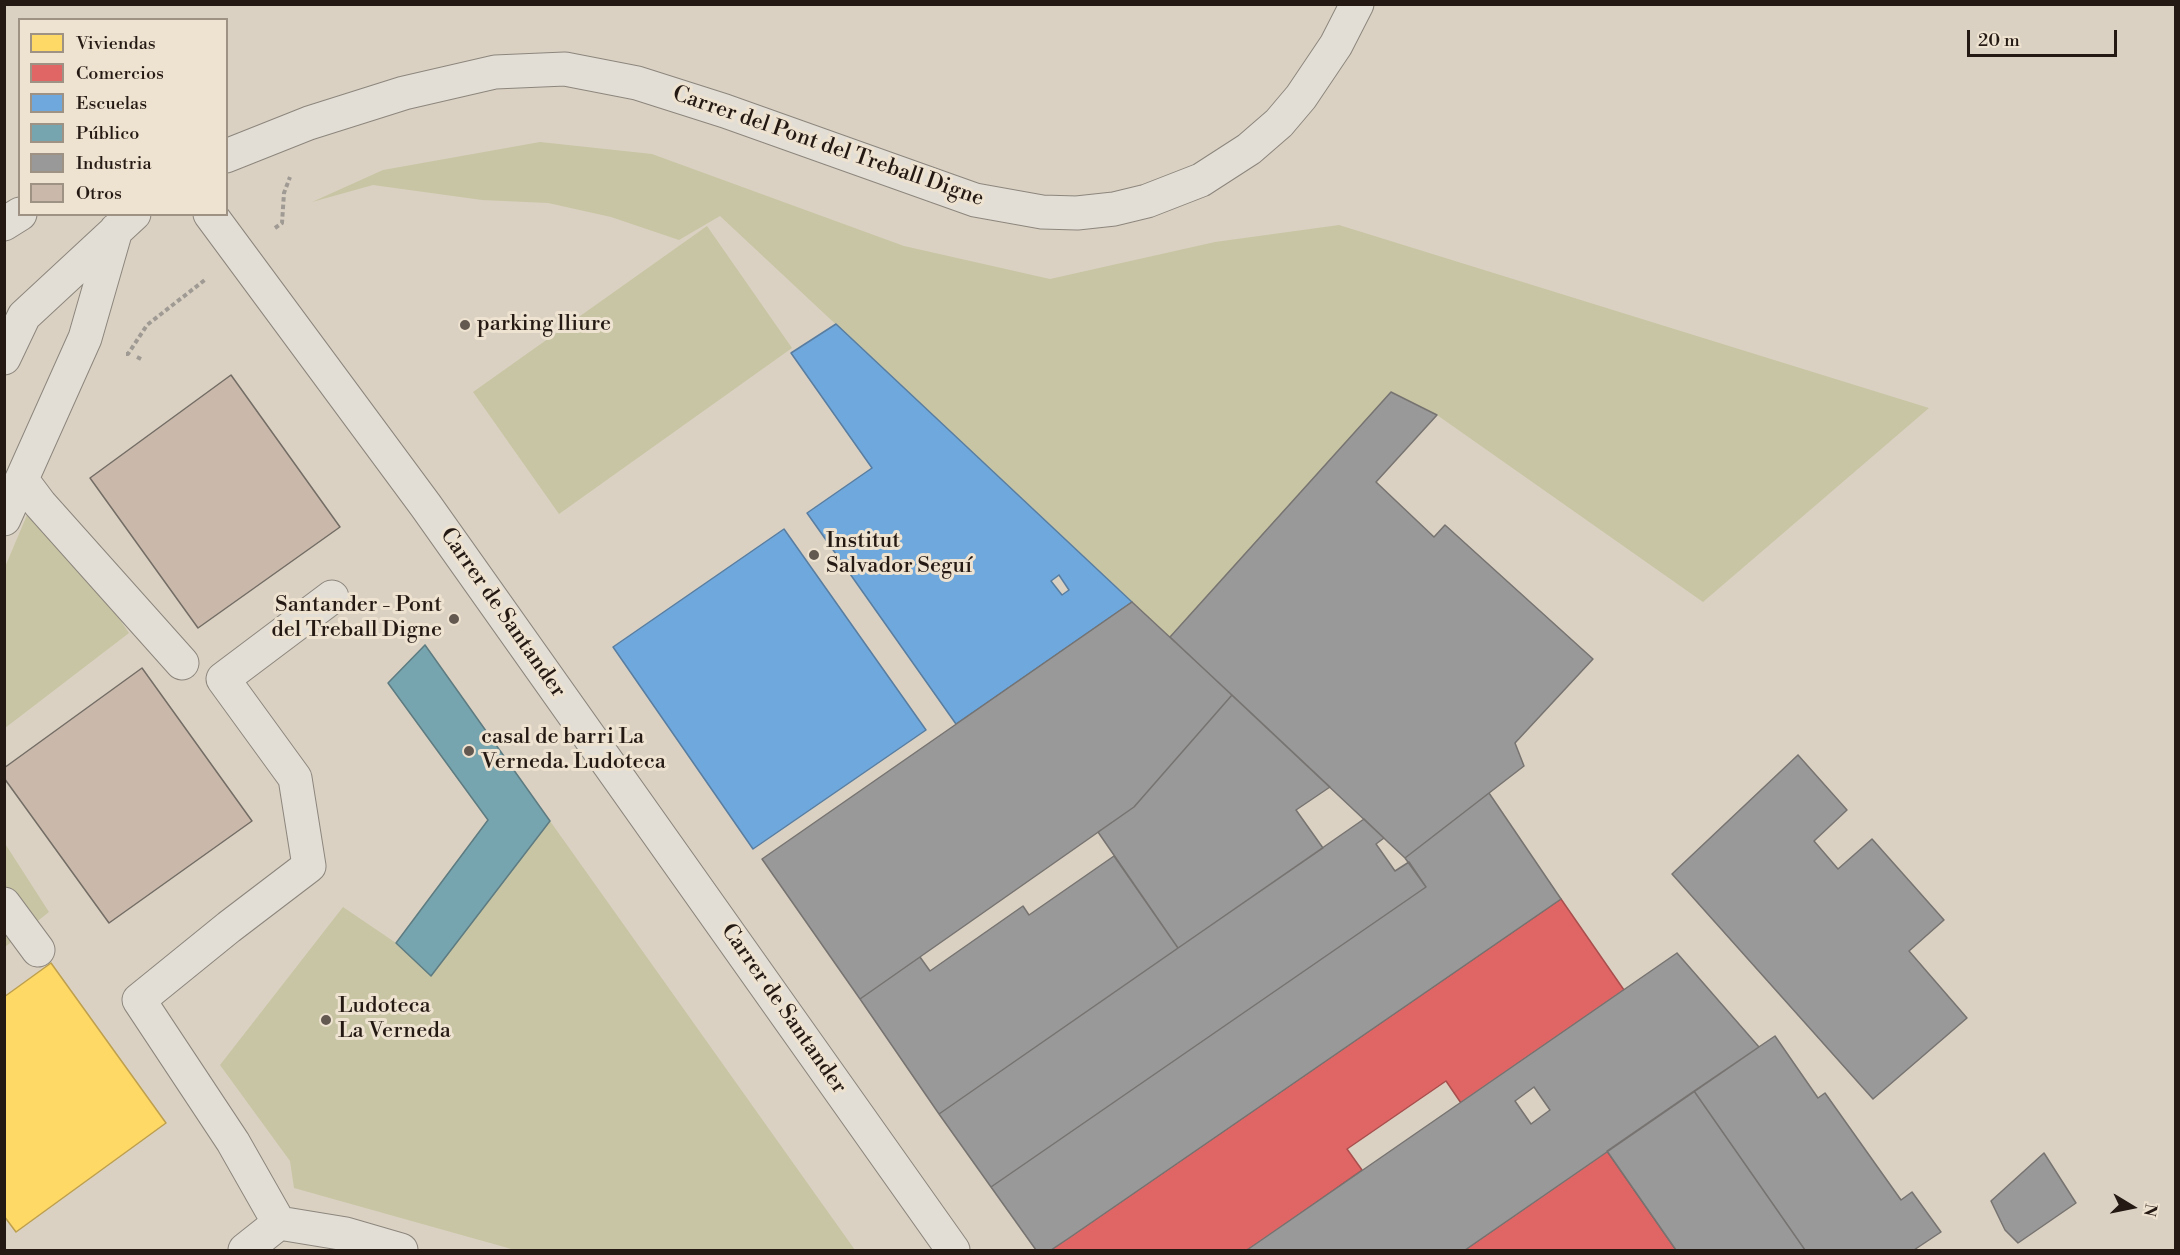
<!DOCTYPE html>
<meta charset="utf-8">
<style>
body{margin:0}
#map{position:relative;width:2180px;height:1255px;overflow:hidden;background:#dad1c2;font-family:"Libre Bodoni",serif}
canvas{display:block}
.frame{position:absolute;inset:0;border:6px solid #241913;pointer-events:none}
.legend{position:absolute;left:18px;top:18px;width:210px;height:198px;box-sizing:border-box;background:#eee2d0;border:2px solid #9d9284;margin:0;padding:8px 10px;list-style:none;font-size:18px;color:#241913}
.legend li{display:flex;align-items:center;gap:12px;height:30px}
.legend b{width:30px;border:2px solid #9d9284}
.north{position:absolute;left:2102px;top:1177px;width:60px;height:60px;-webkit-text-stroke:4px #eee2d0;paint-order:stroke;rotate:100deg;font-size:16px;font-weight:700;line-height:24px;text-align:center;color:#241913}
.north::after{content:'';display:block;margin:auto;width:21px;height:27px;background:#241913;clip-path:polygon(50% 0,100% 100%,50% 72%,0 100%)}
.scale{position:absolute;left:1967px;top:30px;width:150px;height:27px;box-sizing:border-box;border:3px solid #241913;border-top:0;padding-left:8px;font-size:18px;line-height:21px;white-space:nowrap;color:#241913;-webkit-text-stroke:4px #eee2d0;paint-order:stroke}
</style>
<div id="map">
<canvas width="2180" height="1255"></canvas>
<div class="frame"></div>
<ul class="legend">
<li><b style="height:16px;background:#ffd966"></b>Viviendas</li>
<li><b style="height:16px;background:#e06666"></b>Comercios</li>
<li><b style="height:16px;background:#6fa8dc"></b>Escuelas</li>
<li><b style="height:16px;background:#76a5af"></b>Público</li>
<li><b style="height:16px;background:#999"></b>Industria</li>
<li><b style="height:16px;background:#cab9ab"></b>Otros</li>
</ul>
<div class="north">N</div>
<div class="scale">20 m</div>
</div>
<script>
const g = document.querySelector('canvas').getContext('2d');
g.lineJoin = 'round';
function fill(path, color) {
  g.fillStyle = color;
  g.fill(path, 'evenodd');
}
function poly(rows) {
  const path = new Path2D();
  for (const r of rows) {
    path.moveTo(r[0], r[1]);
    for (let i = 2; i < r.length; i += 2) path.lineTo(r[i], r[i + 1]);
  }
  return path;
}
function strokePath(path, color, width, dash) {
  g.strokeStyle = color;
  g.lineWidth = width;
  g.lineCap = dash ? 'butt' : 'round';
  g.setLineDash(dash || []);
  g.stroke(path);
}
function drawText(font, color, halo, rows, align = 'center') {
  g.font = font + ' "Libre Bodoni",serif';
  g.lineWidth = 6;
  g.setLineDash([]);
  g.textBaseline = 'middle';
  g.strokeStyle = halo;
  g.fillStyle = color;
  for (const [text, x, y, turn = 0] of rows) {
    g.save();
    g.translate(x, y);
    g.rotate((+turn || 0) * Math.PI / 180);
    g.textAlign = isNaN(turn) ? turn : align;
    if (halo) g.strokeText(text, 0, 0);
    g.fillText(text, 0, 0);
    g.restore();
  }
}
fill(poly([
 [540,142,652,154,904,246,1050,279,1215,242,1339,225,1929,408,1703,602,1437,415,1391,393,1170,637,720,216,679,240,611,217,548,203,482,200,373,185,312,202,383,170],
 [707,226,792,348,559,514,473,392],
 [35,496,129,633,5,728,5,567],
 [550,821,855,1250,515,1250,294,1188,290,1161,220,1065,343,907,396,943,431,975],
 [4,842,49,912,5,947,4,947]
]), '#c8c5a4');
const homes = poly([
 [51,963,166,1123,16,1232,4,1216,4,997,51,963]
]);
fill(homes, '#ffd966');
strokePath(homes, '#bd9f4d', 1.5);
const shops = poly([
 [1561,899,1624,990,1461,1103,1446,1081,1347,1149,1362,1170,1257,1244,1247,1250,1051,1250,1561,899],
 [1607,1151,1676,1250,1465,1250,1607,1151]
]);
fill(shops, '#e06666');
strokePath(shops, '#a84f4d', 1.5);
const schools = poly([
 [836,324,1132,602,956,724,807,513,872,468,791,353,836,324],
 [1059,575,1069,590,1062,595,1051,581,1059,575],
 [784,529,926,730,753,849,613,647,784,529]
]);
fill(schools, '#6fa8dc');
strokePath(schools, '#587da0', 1.5);
const public = poly([
 [425,645,550,821,431,976,396,943,488,820,388,683,425,645]
]);
fill(public, '#76a5af');
strokePath(public, '#5d7b80', 1.5);
const industry = poly([
 [1391,392,1437,415,1376,482,1434,537,1445,525,1593,659,1515,743,1524,766,1405,858,1170,637,1391,392],
 [1132,602,1232,695,1134,807,860,999,762,859,1132,602],
 [1232,695,1330,787,1296,810,1323,848,1178,948,1098,832,1134,807,1232,695],
 [1798,755,1847,810,1814,841,1838,869,1872,839,1944,920,1909,951,1967,1018,1873,1099,1672,874,1798,755],
 [1489,793,1561,899,1069,1238,1051,1250,1036,1250,991,1187,1426,887,1405,858,1489,793],
 [1364,819,1384,838,1376,844,1395,871,1409,862,1426,887,991,1187,939,1114,1364,819],
 [1114,856,1178,948,939,1114,860,999,920,957,930,971,1023,906,1029,915,1114,856],
 [1677,953,1759,1047,1465,1250,1247,1250,1677,953],
 [1534,1087,1550,1110,1531,1124,1515,1101,1534,1087],
 [1775,1036,1818,1098,1825,1093,1901,1200,1912,1192,1941,1232,1914,1250,1805,1250,1694,1091,1775,1036],
 [1694,1091,1805,1250,1676,1250,1607,1151,1694,1091],
 [2044,1153,2076,1203,2018,1243,2005,1230,1991,1201,2044,1153]
]);
fill(industry, '#999');
strokePath(industry, '#767371', 1.5);
const building = poly([
 [231,375,340,527,198,628,90,478,231,375],
 [142,668,252,821,109,923,4,778,4,768,142,668]
]);
fill(building, '#cab9ab');
strokePath(building, '#736d65', 1.5);
const minor = poly([
 [226,156,309,123,404,93,495,72,565,69,637,83,725,111,975,200,1042,212,1077,213,1114,209,1147,201,1201,180,1249,149,1279,123,1301,97,1336,45,1357,4],
 [210,214,426,506,953,1250],
 [4,224,20,214],
 [4,358,24,316,134,214],
 [22,480,40,504,182,663],
 [4,519,85,338,116,230],
 [4,904,38,950],
 [279,1223,233,1142,139,1000,229,927,309,866,295,778,223,679,332,597],
 [245,1250,279,1223,346,1234,401,1250]
]);
strokePath(minor, '#8c867d', 35);
strokePath(poly([
 [275,228,282,223,284,193,290,177],
 [126,354,128,354,147,325,206,279],
 [137,357,143,360]
]), '#9f9b94', 4, [4.5, 3]);
strokePath(minor, '#e2ded6', 33);
for (const [x, y, r, color] of [
 [465,325,6,"#645950"],
 [814,555,6,"#645950"],
 [454,619,6,"#645950"],
 [469,751,6,"#645950"],
 [326,1020,6,"#645950"]
]) {
  const dot = new Path2D();
  dot.arc(x, y, r, 0, 2 * Math.PI);
  g.fillStyle = color;
  g.fill(dot);
  strokePath(dot, '#eee2d0', 2);
}
drawText('22px', '#241913', '#eee2d0', [
 ["Carrer del Pont del Treball Digne",828,147,19],
 ["Carrer de Santander",502,613,55],
 ["Carrer de Santander",783,1009,55]
]);
drawText('22px', '#241913', '#eee2d0', [
 ["parking lliure",477,325],
 ["Institut",826,542],
 ["Salvador Seguí",826,567],
 ["Santander - Pont",442,606,"right"],
 ["del Treball Digne",442,631,"right"],
 ["casal de barri La",481,738],
 ["Verneda. Ludoteca",481,763],
 ["Ludoteca",338,1007],
 ["La Verneda",338,1032]
], 'left');
</script>
